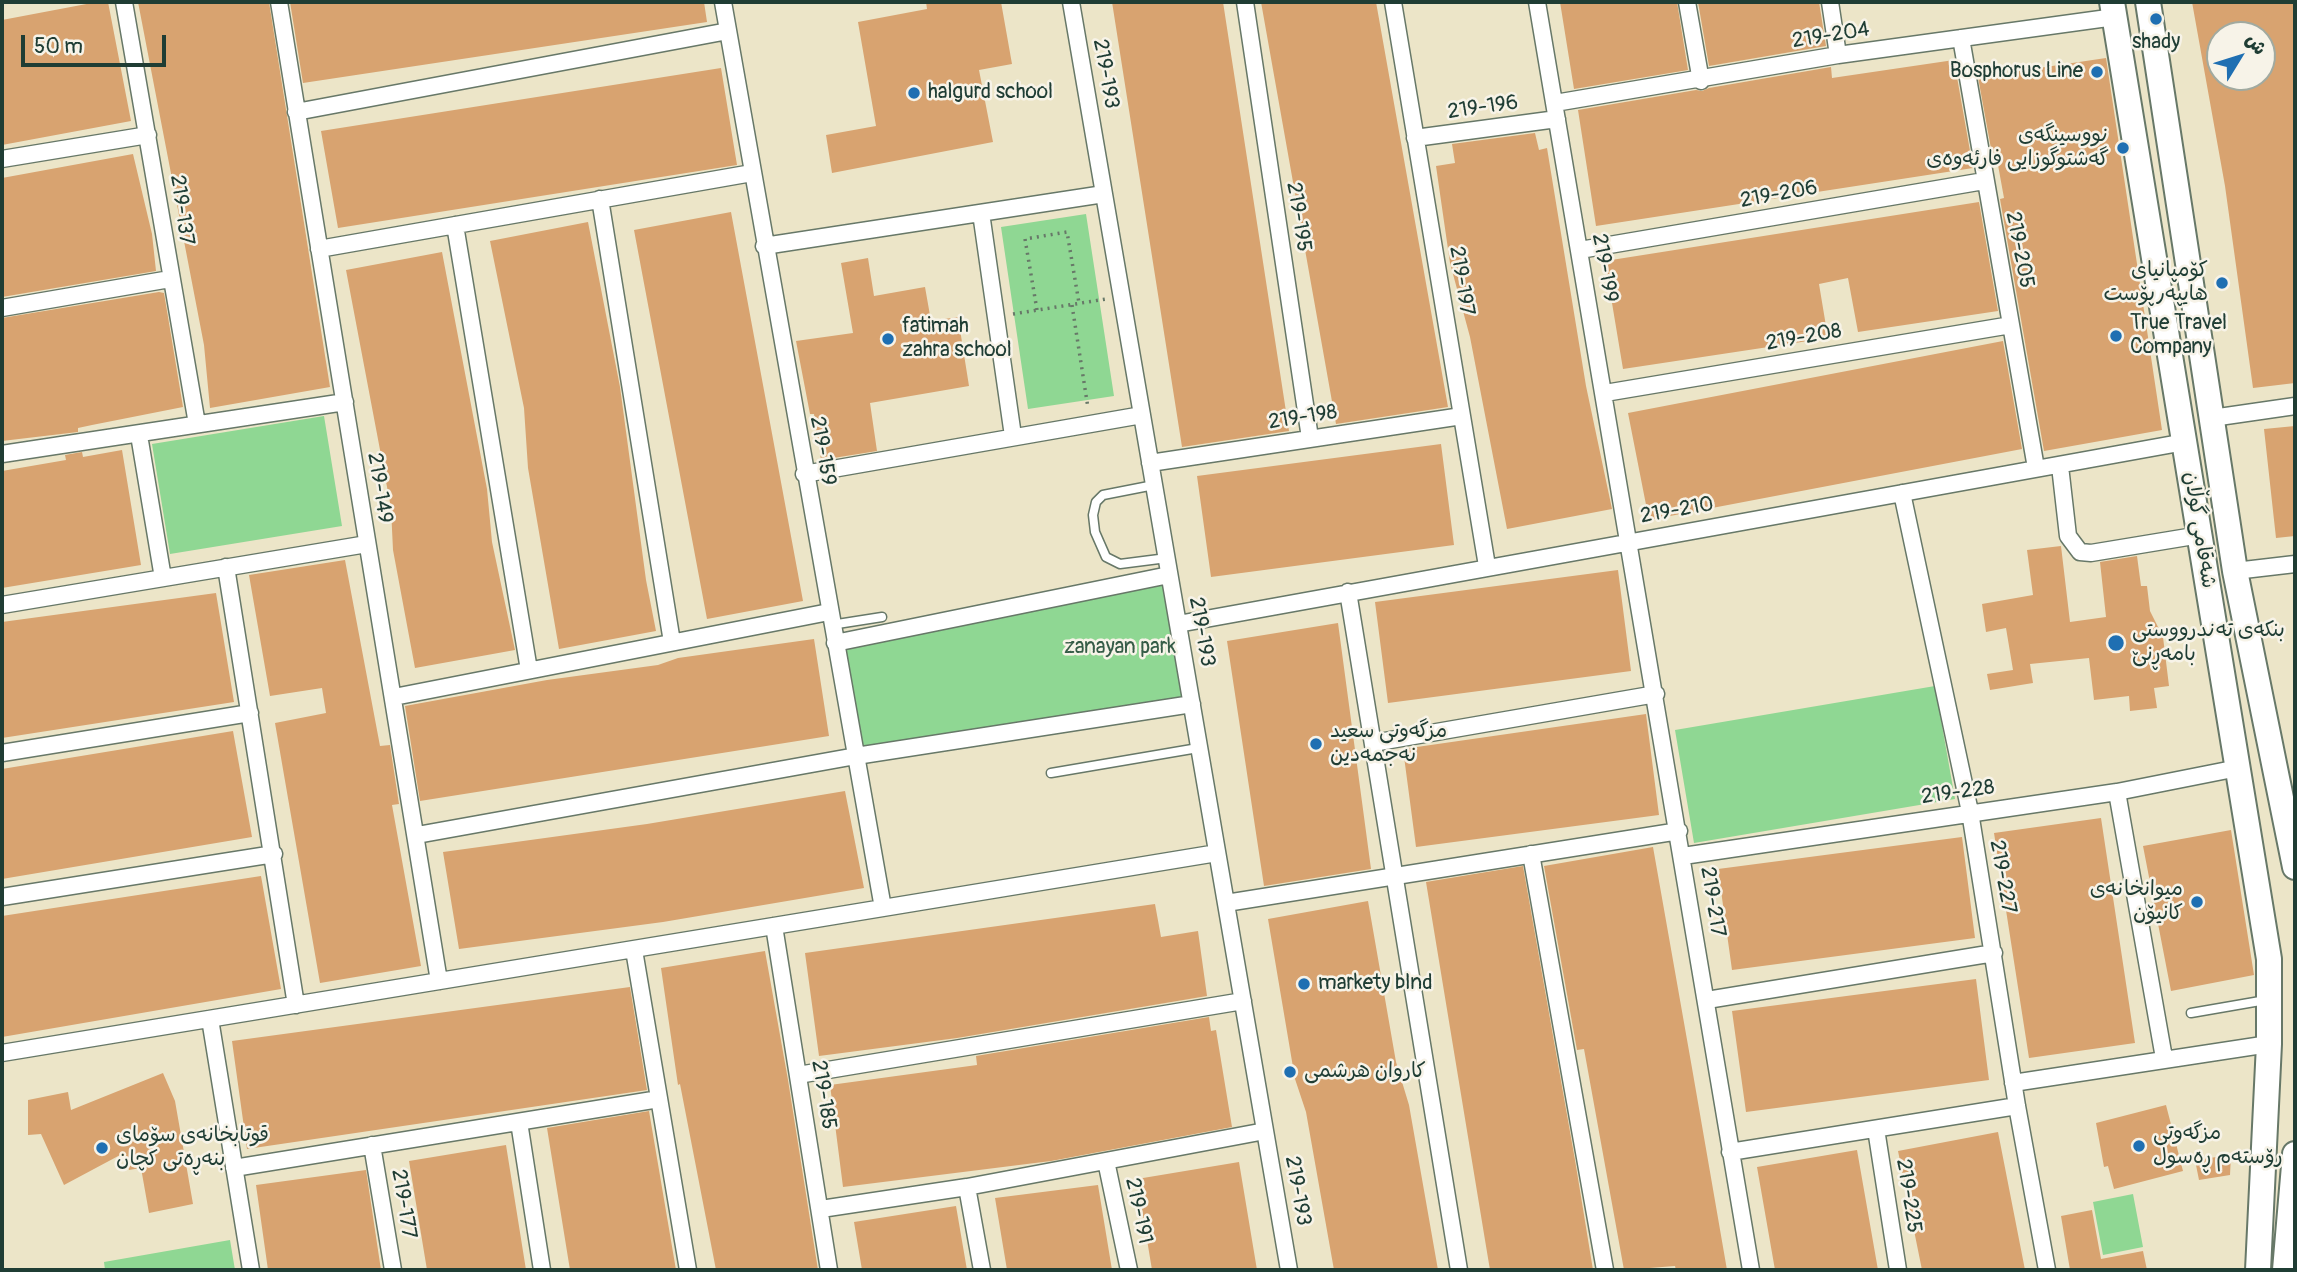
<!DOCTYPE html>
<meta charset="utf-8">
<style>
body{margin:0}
#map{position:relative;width:2297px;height:1272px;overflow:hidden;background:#ece5c8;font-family:Pangolin,"Playpen Sans Arabic",sans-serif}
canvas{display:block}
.frame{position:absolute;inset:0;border:4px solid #1f3d34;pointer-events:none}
.north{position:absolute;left:2206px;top:21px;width:70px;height:70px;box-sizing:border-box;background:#f7f3e8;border:2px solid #a1aaa0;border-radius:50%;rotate:52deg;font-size:19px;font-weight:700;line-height:28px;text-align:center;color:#1f3d34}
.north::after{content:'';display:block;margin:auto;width:24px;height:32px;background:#1f6fb2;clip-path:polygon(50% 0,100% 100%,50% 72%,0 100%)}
.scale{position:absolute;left:21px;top:35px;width:145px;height:32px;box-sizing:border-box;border:4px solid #1f3d34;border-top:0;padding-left:9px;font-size:21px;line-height:24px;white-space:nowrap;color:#1f3d34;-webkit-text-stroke:5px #f7f3e8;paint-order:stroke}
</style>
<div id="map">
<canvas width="2297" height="1272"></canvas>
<div class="frame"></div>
<div class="north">ش</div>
<div class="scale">50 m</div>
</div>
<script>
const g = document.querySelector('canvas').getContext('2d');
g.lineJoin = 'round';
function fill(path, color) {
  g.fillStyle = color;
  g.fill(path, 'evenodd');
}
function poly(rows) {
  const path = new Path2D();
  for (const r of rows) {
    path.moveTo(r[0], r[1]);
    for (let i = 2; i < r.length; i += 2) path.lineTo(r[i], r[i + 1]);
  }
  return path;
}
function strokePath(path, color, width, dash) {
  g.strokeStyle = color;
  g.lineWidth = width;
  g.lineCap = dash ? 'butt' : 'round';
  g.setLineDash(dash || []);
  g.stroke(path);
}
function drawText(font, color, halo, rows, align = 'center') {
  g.font = font + ' Pangolin,"Playpen Sans Arabic",sans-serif';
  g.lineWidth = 5;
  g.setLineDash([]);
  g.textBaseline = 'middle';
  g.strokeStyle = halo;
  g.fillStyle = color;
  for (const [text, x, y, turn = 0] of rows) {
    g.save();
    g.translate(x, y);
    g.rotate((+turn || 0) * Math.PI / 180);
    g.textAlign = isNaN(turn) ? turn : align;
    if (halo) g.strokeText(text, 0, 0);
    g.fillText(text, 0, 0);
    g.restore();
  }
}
fill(poly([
 [1086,214,1114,396,1028,409,1001,227],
 [324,416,342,526,170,554,152,444],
 [1169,575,1191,699,860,747,843,650],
 [1935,686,1955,799,1694,843,1675,730],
 [2133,1194,2143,1247,2103,1255,2093,1202],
 [230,1240,235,1270,105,1270,104,1262]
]), '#8fd793');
fill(poly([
 [97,2,108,2,131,121,2,145,2,20],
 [138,2,269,2,330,387,210,408,204,345],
 [290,2,704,2,707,22,303,83],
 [926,2,1001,2,1012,64,979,70,993,142,832,173,826,135,876,126,858,22,927,9],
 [1112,2,1223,2,1289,431,1182,447],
 [1261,2,1376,2,1448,407,1336,424],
 [1560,2,1677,2,1688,70,1574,89],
 [1698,2,1819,2,1826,46,1709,66],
 [2192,2,2295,2,2295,383,2253,388,2225,186],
 [2262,33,2262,77,2220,77,2220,35],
 [2106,58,2162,430,2044,451,2000,199,2004,198,1998,165,1994,165,1978,77],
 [1954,60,1973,168,1596,226,1578,110,1696,90,1702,91,1709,88,1831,67,1832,78],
 [721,68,737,165,338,228,321,131],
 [1535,133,1539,150,1547,148,1586,386,1612,509,1507,529,1470,337,1450,263,1436,166,1455,163,1452,144],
 [133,154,152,234,156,271,2,297,2,178],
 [1979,202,1998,311,1858,332,1848,278,1819,284,1828,338,1623,369,1605,261],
 [731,212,803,601,707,619,634,230],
 [588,222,620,387,646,580,656,631,559,649,528,468,524,408,490,241],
 [442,252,487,489,492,542,515,650,415,668,393,550,391,508,346,270],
 [868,258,874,296,925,287,931,321,958,317,969,386,870,403,877,451,821,460,814,414,810,414,796,341,853,333,841,263],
 [159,292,164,293,183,407,92,425,78,428,78,432,2,441,2,318],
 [2003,341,2022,449,1649,520,1628,413],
 [2295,426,2295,536,2276,538,2264,429],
 [1441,444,1454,545,1211,577,1197,476],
 [122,450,141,565,2,588,2,471,66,460,65,455,82,452,83,457],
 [2061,546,2070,622,2106,617,2100,562,2137,556,2141,586,2147,586,2150,611,2163,637,2169,686,2154,688,2157,708,2130,711,2129,696,2094,700,2089,658,2030,664,2033,683,1990,690,1987,674,2013,670,2006,628,1986,632,1982,604,2033,595,2027,550],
 [345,560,380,746,390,745,399,804,392,805,421,966,320,983,275,723,326,713,322,688,270,696,249,575],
 [1618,570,1631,671,1388,703,1375,602],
 [216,593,234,702,2,738,2,622],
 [1338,623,1371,869,1264,886,1227,641],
 [814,639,829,736,420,801,405,706,547,680,658,665,678,658],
 [1646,714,1659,815,1416,847,1403,749],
 [233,731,252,837,2,879,2,769],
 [845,791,864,888,663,922,459,949,443,852,647,824],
 [2101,818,2135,1043,2029,1058,1994,833],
 [2231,830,2254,975,2171,991,2143,846],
 [1962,837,1975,938,1732,970,1718,869],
 [1653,847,1692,1068,1727,1270,1676,1270,1675,1266,1624,1270,1584,1049,1577,1050,1544,866],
 [1523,866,1575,1160,1593,1270,1490,1270,1485,1240,1426,882],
 [261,876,281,989,2,1037,2,916],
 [1368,901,1396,1062,1409,1105,1438,1270,1334,1270,1306,1112,1295,1079,1268,919],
 [1155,904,1161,937,1198,931,1207,996,957,1038,819,1056,805,953],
 [765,951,788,1080,818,1270,716,1270,680,1084,678,1085,661,968],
 [1976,979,1989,1080,1746,1112,1732,1011],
 [630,987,647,1090,247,1149,232,1041],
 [1209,1017,1211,1031,1216,1030,1232,1127,1051,1161,843,1187,830,1085,977,1065,976,1056],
 [163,1073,175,1101,193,1204,149,1213,141,1168,129,1170,122,1154,64,1185,41,1134,28,1135,28,1100,68,1092,71,1110],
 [2166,1105,2183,1171,2114,1189,2108,1166,2104,1167,2096,1123],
 [649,1111,676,1270,570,1270,547,1128],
 [1998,1132,2025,1270,1922,1270,1898,1151],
 [506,1145,526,1270,427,1270,409,1161],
 [1857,1150,1878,1270,1775,1270,1757,1167],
 [2231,1155,2230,1175,2199,1180,2195,1160],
 [1239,1162,1257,1270,1152,1270,1137,1179],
 [366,1170,381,1270,268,1270,256,1185],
 [1098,1185,1112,1270,1007,1270,995,1198],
 [956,1206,967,1270,862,1270,854,1222],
 [2092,1210,2101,1259,2143,1251,2147,1270,2070,1270,2061,1216]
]), '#d8a370');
const lane = poly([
 [1154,485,1103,495,1096,502,1093,515,1095,532,1106,557,1120,564,1167,558],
 [831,625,882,617],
 [1051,773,1198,748],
 [2191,1013,2266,1000]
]);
const street = poly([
 [124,2,197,424],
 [279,2,439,981],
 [723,2,883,908],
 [1071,2,1289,1270],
 [1245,2,1310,438],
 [1393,2,1487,566],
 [1537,2,1751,1270],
 [1687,2,1701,81],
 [1830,2,1838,55],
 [1961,38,2036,468],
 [1555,103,1838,55,2115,17],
 [296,112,728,31],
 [1415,138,1557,119],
 [2,159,148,135],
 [600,199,672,642],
 [981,213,1013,436],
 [455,225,529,670],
 [764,246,1104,194],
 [319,249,752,173],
 [1580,250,1984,181],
 [2,308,170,279],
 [1605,393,2011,325],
 [2212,418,2295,406],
 [139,435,163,578],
 [2,454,345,402],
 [1150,463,1462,416],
 [2060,466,2068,536,2080,552,2091,553,2200,535],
 [804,474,1142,415],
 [1902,493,1970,812,2017,1106,2047,1270],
 [226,567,296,1005],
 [2235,571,2295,564],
 [1348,592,1459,1270],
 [2,605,367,544],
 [1178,624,2185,442],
 [835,643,1169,575],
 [394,697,829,612],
 [1373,743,1656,694],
 [2,753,250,713],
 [2117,792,2164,1058],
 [417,835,856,756,1192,704],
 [1531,854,1605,1270],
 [1683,856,2117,792,2238,768],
 [2,897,274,854],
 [1226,903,1679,831],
 [774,926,829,1270],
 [634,950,688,1270],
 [1707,1000,1994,953],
 [210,1019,251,1270],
 [2,1053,1217,853],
 [798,1075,1243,1001],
 [2013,1083,2269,1044],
 [519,1122,542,1270],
 [1876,1129,1898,1270],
 [372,1145,393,1270],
 [1730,1152,2017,1106],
 [1106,1161,1129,1270],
 [234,1168,659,1099],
 [967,1187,982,1270],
 [821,1209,967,1187,1265,1131]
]);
const primary = poly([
 [2112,2,2269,959,2269,1044,2258,1270],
 [2148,2,2235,571,2295,867],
 [2285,1270,2295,1154]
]);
strokePath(lane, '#677868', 11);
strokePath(street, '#677868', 19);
strokePath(primary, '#677868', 28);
strokePath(poly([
 [1072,305,1088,408],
 [1037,310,1025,239,1067,232,1079,303],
 [1013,314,1106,299]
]), '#677868', 3.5, [2, 5]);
strokePath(lane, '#fff', 8);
strokePath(street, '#fff', 16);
strokePath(primary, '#fff', 24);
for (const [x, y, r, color] of [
 [2156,19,7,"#1f6fb2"],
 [2097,72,7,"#1f6fb2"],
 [914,93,7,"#1f6fb2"],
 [2123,148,7,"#1f6fb2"],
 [2222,283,7,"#1f6fb2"],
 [2116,336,7,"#1f6fb2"],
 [888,339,7,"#1f6fb2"],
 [2116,643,9,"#1f6fb2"],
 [1316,744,7,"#1f6fb2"],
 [2197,902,7,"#1f6fb2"],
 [1304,984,7,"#1f6fb2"],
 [1290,1072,7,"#1f6fb2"],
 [2139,1146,7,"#1f6fb2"],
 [102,1148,7,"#1f6fb2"]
]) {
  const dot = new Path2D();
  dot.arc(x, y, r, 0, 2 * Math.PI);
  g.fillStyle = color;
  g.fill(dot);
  strokePath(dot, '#f7f3e8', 2.5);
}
drawText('21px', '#1f3d34', '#f7f3e8', [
 ["219-204",1831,36,-9],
 ["219-193",1105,74,80],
 ["219-196",1483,108,-8],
 ["219-206",1779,195,-10],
 ["219-137",181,210,82],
 ["219-195",1298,217,81],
 ["219-205",2019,250,79],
 ["219-199",1604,268,80],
 ["219-197",1461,281,81],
 ["219-208",1804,338,-10],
 ["219-198",1303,418,-9],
 ["219-159",822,451,80],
 ["219-149",379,488,81],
 ["219-210",1677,511,-10],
 ["شەقامی گوڵان",2199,530,81],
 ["219-193",1201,632,80],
 ["219-228",1958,793,-8],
 ["219-227",2002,877,80],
 ["219-217",1712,902,81],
 ["219-185",823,1095,81],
 ["219-193",1297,1191,80],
 ["219-225",1908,1196,81],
 ["219-177",403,1204,81],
 ["219-191",1138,1211,78]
]);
drawText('21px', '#1f3d34', '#f7f3e8', [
 ["shady",2156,43,"center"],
 ["Bosphorus Line",2083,72,"right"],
 ["halgurd school",928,93],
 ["نووسینگەی",2109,136,"right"],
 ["گەشتوگوزایی فارئەوەی",2109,160,"right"],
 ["کۆمپانیای",2208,271,"right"],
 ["هایپەرپۆست",2208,295,"right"],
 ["True Travel",2130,324],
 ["Company",2130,348],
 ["fatimah",902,327],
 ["zahra school",902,351],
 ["بنکەی تەندرووستی",2132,631],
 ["بامەڕنێ",2132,655],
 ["مزگەوتی سعید",1330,732],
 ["نەجمەدین",1330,756],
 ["میوانخانەی",2183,890,"right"],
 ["کانیۆن",2183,914,"right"],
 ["markety blnd",1318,984],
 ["كاروان هرشمی",1304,1072],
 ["مزگەوتی",2153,1134],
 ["رۆستەم ڕەسول",2153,1158],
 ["قوتابخانەی سۆمای",116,1136],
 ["بنەڕەتی کچان",116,1160]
], 'left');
drawText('21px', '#355c47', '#f7f3e8', [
 ["zanayan park",1120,648]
]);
</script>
